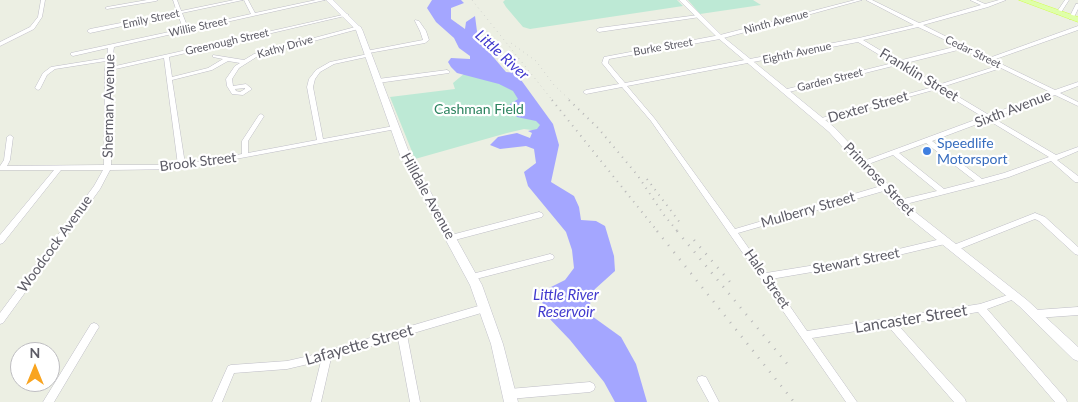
<!DOCTYPE html>
<style>
body{margin:0}
#map{position:relative;width:1078px;height:402px;overflow:hidden;background:#ecefe3;font-family:Lato,sans-serif}
canvas{display:block}
.north{position:absolute;left:10px;top:342px;width:50px;height:50px;box-sizing:border-box;background:#fff;border:1px solid #bebdc1;border-radius:50%;rotate:0deg;font-size:14px;font-weight:700;line-height:20px;text-align:center;color:#5c5b65}
.north::after{content:'';display:block;margin:auto;width:18px;height:22px;background:#f9a41f;clip-path:polygon(50% 0,100% 100%,50% 72%,0 100%)}
</style>
<div id="map">
<canvas width="1078" height="402"></canvas>
<div class="north">N</div>
</div>
<script>
const g = document.querySelector('canvas').getContext('2d');
g.lineJoin = 'round';
function fill(path, color) {
  g.fillStyle = color;
  g.fill(path, 'evenodd');
}
function poly(rows) {
  const path = new Path2D();
  for (const r of rows) {
    path.moveTo(r[0], r[1]);
    for (let i = 2; i < r.length; i += 2) path.lineTo(r[i], r[i + 1]);
  }
  return path;
}
function strokePath(path, color, width, dash) {
  g.strokeStyle = color;
  g.lineWidth = width;
  g.lineCap = dash ? 'butt' : 'round';
  g.setLineDash(dash || []);
  g.stroke(path);
}
function drawText(font, color, halo, rows, align = 'center') {
  g.font = font + ' Lato,sans-serif';
  g.lineWidth = 4.5;
  g.setLineDash([]);
  g.textBaseline = 'middle';
  g.strokeStyle = halo;
  g.fillStyle = color;
  for (const [text, x, y, turn = 0] of rows) {
    g.save();
    g.translate(x, y);
    g.rotate((+turn || 0) * Math.PI / 180);
    g.textAlign = isNaN(turn) ? turn : align;
    if (halo) g.strokeText(text, 0, 0);
    g.fillText(text, 0, 0);
    g.restore();
  }
}
fill(poly([
 [505,0,677,0,683,6,530,29,523,27,506,7,503,2],
 [688,0,753,0,761,5,700,14],
 [465,73,481,76,513,89,543,127,539,131,524,129,507,133,415,159,390,97,455,89,453,83]
]), '#bde9d5');
fill(poly([
 [432,0,461,0,464,3,451,8,451,19,465,29,466,22,475,16,478,39,506,72,516,73,553,124,559,145,551,182,574,196,579,207,581,220,596,221,605,226,614,256,615,271,595,289,591,297,589,314,621,337,636,364,647,402,615,402,604,382,570,340,547,316,540,296,547,289,565,280,574,268,572,250,566,232,528,186,524,172,536,163,534,149,526,146,500,149,490,145,498,137,507,135,517,133,530,138,532,133,528,131,537,129,540,125,536,121,517,117,509,105,518,99,513,91,499,84,457,73,451,67,448,62,451,58,470,59,470,56,459,48,454,38,436,22,427,8]
]), '#a4a6ff');
const street = poly([
 [41,0,45,0,42,17,34,29,0,46,0,42,30,27,38,17,41,0],
 [147,0,158,0,156,1,107,9,105,8,107,7,147,0],
 [173,0,177,0,181,11,234,0,243,0,182,13,188,28,251,14,244,0,248,0,255,13,316,0,325,0,114,47,111,67,347,14,349,15,169,57,172,77,208,68,223,59,213,57,213,55,244,60,254,54,359,26,362,28,258,56,239,68,232,79,233,86,246,84,252,89,243,95,232,94,227,86,226,79,235,66,240,63,228,61,212,70,172,80,185,164,242,154,242,141,259,115,261,114,264,116,248,141,248,153,317,140,307,87,309,79,316,70,330,62,368,54,365,52,366,51,423,40,420,31,415,21,415,20,419,21,426,31,429,40,425,43,369,53,372,55,371,56,334,64,320,72,315,79,313,87,323,139,394,126,397,128,396,129,182,169,110,170,100,189,3,323,0,324,0,313,94,186,103,170,61,170,3,243,0,244,0,235,54,170,0,170,0,166,4,160,7,137,10,135,13,137,10,160,7,166,104,165,105,69,106,61,55,69,47,75,40,89,38,90,35,88,43,73,51,67,107,58,108,48,73,56,71,55,71,53,183,29,178,14,90,33,87,31,90,29,177,12,173,0],
 [164,58,178,165,111,165,111,70,164,58],
 [245,88,245,89,240,92,236,91,235,89,245,88],
 [855,0,862,0,720,39,609,59,608,63,625,83,859,38,914,25,866,0,872,0,919,23,981,5,970,0,976,0,985,4,999,0,1006,0,988,7,923,25,989,58,1078,26,1078,30,993,60,1055,90,1078,82,1078,86,1060,93,1078,102,1078,106,1055,95,993,118,1056,155,1078,147,1078,151,1057,160,1078,176,1078,182,1075,182,1051,161,1009,177,984,184,898,206,895,205,894,203,895,201,937,191,893,155,863,166,860,164,861,162,983,117,937,89,822,121,818,121,818,119,933,87,897,65,785,93,782,91,783,90,893,63,858,42,627,86,655,119,735,229,881,186,887,186,888,188,887,190,738,233,766,273,865,257,945,238,948,239,949,241,948,243,945,244,865,263,771,279,807,331,980,304,1014,293,1017,294,1018,296,1017,298,987,309,1066,399,1067,402,1055,402,978,312,898,325,965,399,966,402,954,402,888,326,812,338,857,402,846,402,677,158,651,121,622,87,586,94,583,92,586,90,619,84,602,63,604,57,720,35,855,0],
 [918,27,958,46,898,61,863,40,918,27],
 [962,49,997,66,938,85,902,64,962,49],
 [1001,68,1050,92,989,115,942,87,1001,68],
 [988,120,1049,157,1004,173,982,179,932,141,988,120],
 [926,143,975,181,944,189,899,153,926,143],
 [1065,0,1069,0,1060,14,1056,14,1056,13,1065,0],
 [1076,4,1078,4,1078,9,1073,19,1069,19,1069,18,1076,4],
 [698,15,700,16,700,17,599,32,596,30,599,28,698,15],
 [447,70,450,72,449,73,378,83,375,81,378,79,447,70],
 [539,212,542,213,543,215,542,217,451,241,448,240,447,238,448,236,451,235,539,212],
 [1035,213,1045,217,1078,247,1078,255,1075,254,1039,221,1035,219,957,250,954,251,951,250,950,248,951,246,1035,213],
 [550,254,553,255,554,257,553,259,472,280,469,279,468,277,469,275,472,274,550,254],
 [485,304,488,305,489,308,488,311,407,335,420,402,410,402,398,338,331,358,321,402,311,402,321,361,287,369,234,373,222,402,212,402,228,366,231,365,287,361,309,356,485,304],
 [1078,307,1078,315,1036,318,1033,317,1031,314,1033,311,1036,310,1078,307],
 [94,323,97,324,99,327,97,330,54,402,43,402,91,324,94,323],
 [702,376,706,377,719,402,709,402,697,380,698,377,702,376],
 [590,382,594,384,595,387,594,390,590,392,509,399,505,397,504,394,505,391,509,389,590,382]
]);
const secondary = poly([
 [326,0,333,0,362,29,410,155,482,285,503,344,518,402,504,402,491,344,470,285,400,155,356,30,326,0],
 [679,0,686,0,722,36,835,128,910,208,1027,300,1078,347,1078,361,1073,359,1019,306,902,212,829,132,718,38,679,0]
]);
const primary = poly([
 [1019,0,1030,0,1078,17,1078,22,1019,0]
]);
strokePath(street, '#bebdc6', 1);
strokePath(secondary, '#c1c0ca', 1);
strokePath(primary, '#d2ff4d', 1);
fill(street, '#fff');
fill(secondary, '#fff');
fill(primary, '#dfffa9');
strokePath(poly([
 [472,0,553,101],
 [511,43,536,61,554,85,571,101]
]), '#b7b7b8', 1, [0.5, 4.5]);
strokePath(poly([
 [552,100,658,232],
 [569,100,598,128,638,176,664,215,678,232],
 [647,179,681,224]
]), '#b7b7b8', 2, [1, 5.5]);
strokePath(poly([
 [657,231,794,402],
 [677,231,789,366],
 [694,240,730,282]
]), '#b7b7b8', 2.5, [1, 8]);
for (const [x, y, r, color] of [
 [927,151,5,"#3f7fe0"]
]) {
  const dot = new Path2D();
  dot.arc(x, y, r, 0, 2 * Math.PI);
  g.fillStyle = color;
  g.fill(dot);
  strokePath(dot, '#fff', 2);
}
drawText('11px', '#5c5b65', '#fff', [
 ["Emily Street",151,19,-12],
 ["Ninth Avenue",776,22,-15],
 ["Willie Street",198,27,-12],
 ["Greenough Street",227,42,-13],
 ["Kathy Drive",285,47,-16],
 ["Burke Street",663,47,-10],
 ["Cedar Street",973,52,26],
 ["Eighth Avenue",797,53,-12],
 ["Garden Street",830,80,-14]
]);
drawText('14px', '#5c5b65', '#fff', [
 ["Franklin Street",919,75,31],
 ["Sherman Avenue",109,106,-89],
 ["Dexter Street",868,107,-16],
 ["Sixth Avenue",1013,109,-21],
 ["Brook Street",198,162,-7],
 ["Primrose Street",879,179,46],
 ["Hilldale Avenue",428,196,61],
 ["Mulberry Street",808,210,-16],
 ["Woodcock Avenue",55,244,-54],
 ["Stewart Street",856,261,-11],
 ["Hale Street",767,279,55]
]);
drawText('14px', '#2c835f', '#fff', [
 ["Cashman Field",479,109]
]);
drawText('14px', '#366cbe', '#fff', [
 ["Speedlife",937,143],
 ["Motorsport",937,159]
], 'left');
drawText('italic 15px', '#413ace', '#fff', [
 ["Little River",502,55,42],
 ["Little River",566,295],
 ["Reservoir",566,312]
]);
drawText('16px', '#5c5b65', '#fff', [
 ["Lancaster Street",911,319,-9],
 ["Lafayette Street",359,345,-16]
]);
</script>
